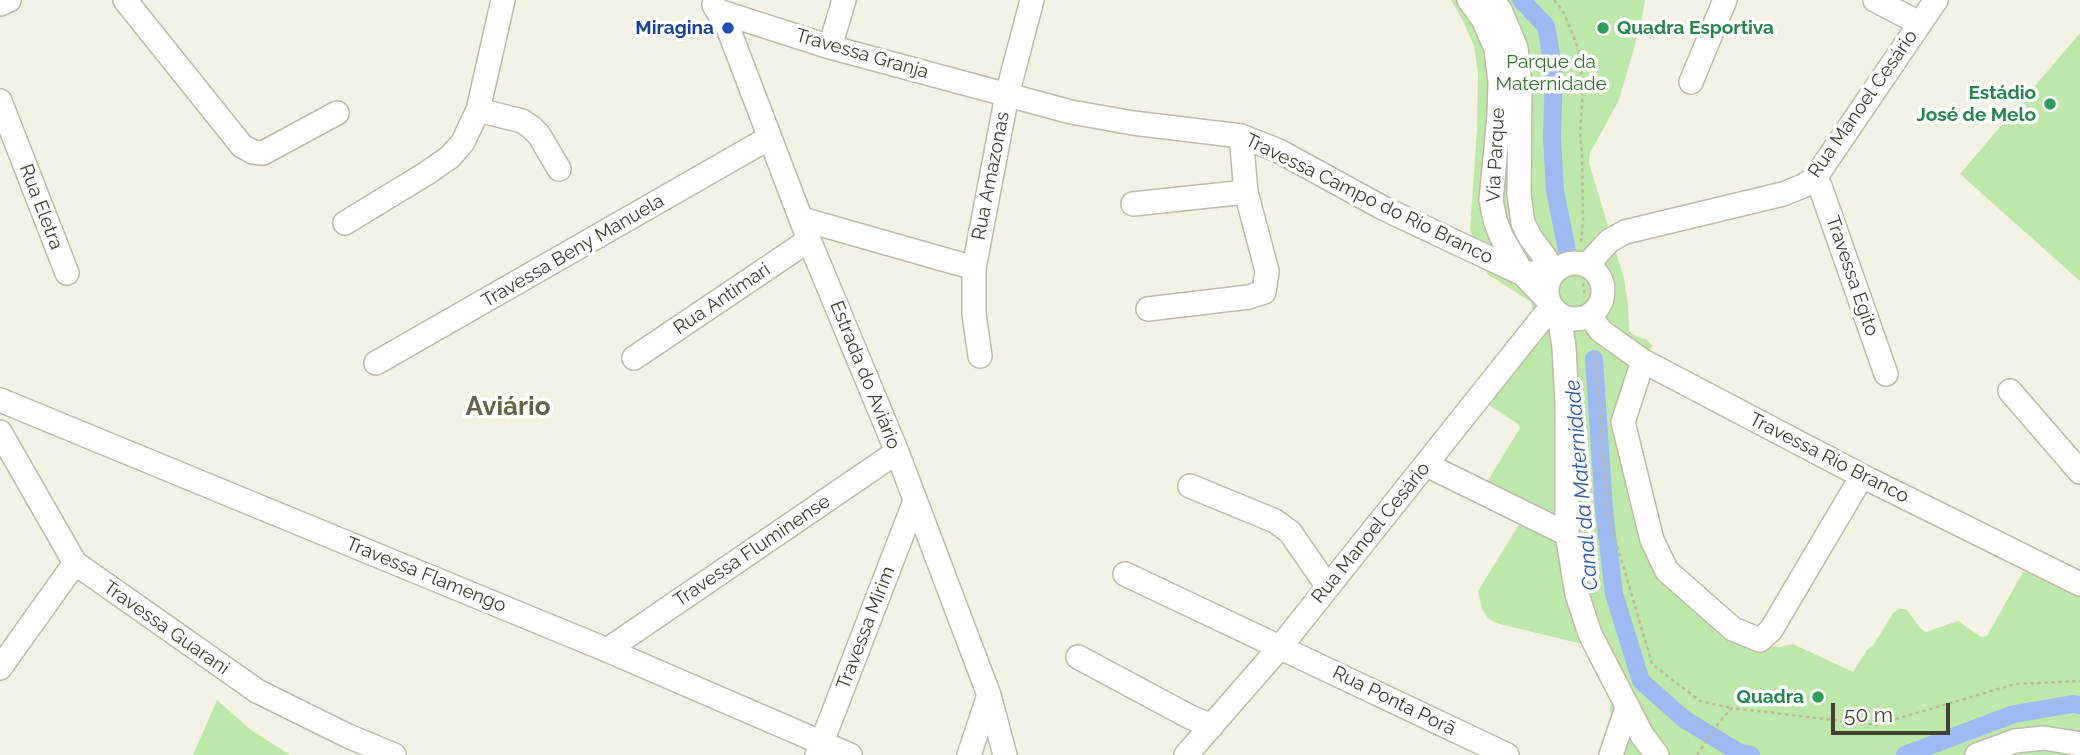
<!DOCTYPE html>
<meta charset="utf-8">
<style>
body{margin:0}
#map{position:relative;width:2080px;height:755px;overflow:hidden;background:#f2f1e3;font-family:Raleway,sans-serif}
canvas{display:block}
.scale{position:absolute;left:1831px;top:703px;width:119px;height:32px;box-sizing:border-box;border:4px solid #444133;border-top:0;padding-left:9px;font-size:21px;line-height:24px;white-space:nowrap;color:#444133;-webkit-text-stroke:5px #fff;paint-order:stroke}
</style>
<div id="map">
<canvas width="2080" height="755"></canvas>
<div class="scale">50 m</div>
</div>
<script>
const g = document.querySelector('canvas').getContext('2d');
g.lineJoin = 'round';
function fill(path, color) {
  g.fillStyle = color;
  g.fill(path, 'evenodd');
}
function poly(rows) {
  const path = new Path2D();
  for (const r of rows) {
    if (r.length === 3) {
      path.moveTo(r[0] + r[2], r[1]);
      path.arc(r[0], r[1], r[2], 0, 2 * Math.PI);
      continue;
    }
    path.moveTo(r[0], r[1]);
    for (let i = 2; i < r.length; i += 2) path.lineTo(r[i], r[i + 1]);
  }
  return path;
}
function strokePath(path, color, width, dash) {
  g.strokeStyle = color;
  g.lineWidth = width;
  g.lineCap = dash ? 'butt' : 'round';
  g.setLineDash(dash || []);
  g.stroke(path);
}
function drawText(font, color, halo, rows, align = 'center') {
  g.font = font + ' Raleway,sans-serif';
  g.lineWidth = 7;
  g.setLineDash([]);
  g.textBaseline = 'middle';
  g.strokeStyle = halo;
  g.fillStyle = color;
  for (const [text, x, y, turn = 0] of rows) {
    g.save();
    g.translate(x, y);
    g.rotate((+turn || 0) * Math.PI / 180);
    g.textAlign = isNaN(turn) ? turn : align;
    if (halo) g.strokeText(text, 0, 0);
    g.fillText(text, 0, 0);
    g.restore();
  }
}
fill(poly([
 [1451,0,1645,0,1641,24,1619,100,1590,153,1589,163,1624,279,1628,304,1629,330,1632,334,1647,340,1653,346,1635,367,1620,420,1641,539,1757,645,1780,647,1793,644,1853,672,1867,650,1873,646,1893,613,1899,609,1906,609,1921,629,1926,632,1958,621,1981,637,1987,636,2023,572,2028,573,2080,597,2080,755,1616,755,1610,710,1611,702,1582,644,1496,623,1488,618,1482,609,1478,591,1520,523,1487,482,1520,428,1518,424,1486,403,1538,332,1531,302,1487,274,1470,230,1477,129,1478,72,1474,46,1463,21],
 [2080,33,2080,281,1960,174],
 [217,700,251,730,290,755,193,755]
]), '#bee8aa');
strokePath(poly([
 [1521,0,1546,26,1554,71,1552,137,1555,191,1567,250],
 [1594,359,1604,509,1614,594,1641,681,1684,719,1738,752,1751,755],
 [1905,755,2014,714,2073,704,2080,705]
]), '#9dbbf2', 18);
const minor = poly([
 [125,0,242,146,253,152,263,153,337,113],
 [1469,0,1483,19,1496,49,1500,82,1499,116,1491,200,1495,220,1501,236,1523,274,1548,300],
 [1493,0,1501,12,1516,48,1520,84,1519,194,1523,223,1530,237,1555,271],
 [1875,0,1919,23],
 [0,4,9,0],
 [714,5,728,28,809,240,897,452,989,695,1005,755],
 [718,11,830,47,1071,112,1133,123,1241,136,1279,151,1383,208,1523,274,1555,271],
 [830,47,844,0],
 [1691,82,1725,0],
 [0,101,67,273],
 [478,110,522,121,531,127,539,135,559,169],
 [1815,178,1820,186,1886,374],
 [1133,204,1246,192],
 [802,219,974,268],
 [345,223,427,173,450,157,463,142,478,110,503,0],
 [1575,291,28],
 [1587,265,1609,241,1625,232,1783,194,1803,186,1815,178,1936,0],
 [1148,309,1249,297,1264,292,1267,271,1246,192,1241,136],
 [1559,315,1564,347,1567,403,1567,534,1577,594,1590,634,1642,735,1657,755],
 [1590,316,1601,331,1643,361,1862,476,2080,584],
 [980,356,974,314,974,268,1007,95,1032,0],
 [634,358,809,240],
 [1643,361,1623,422,1652,540,1667,571,1733,629,1760,640,1771,630,1862,476],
 [376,363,769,138],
 [2010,391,2080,472],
 [0,400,607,650,850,755],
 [0,432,75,563,257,691,348,736,394,755],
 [1427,465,1567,534],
 [1190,486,1275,521,1290,532,1328,587],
 [1125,574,1507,755],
 [607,650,897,452],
 [1078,657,1190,717,1212,726],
 [0,668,75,563],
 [817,755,915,501],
 [969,755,989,695],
 [1186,755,1281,646,1551,307],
 [1611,755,1627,708],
 [1977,755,2015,741,2044,738,2080,744]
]);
strokePath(minor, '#bebba6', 26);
strokePath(poly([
 [1554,0,1564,13,1578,48,1583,90,1580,134,1582,152,1583,220,1581,242],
 [1583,283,1585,297],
 [1595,352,1608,514,1652,664,1700,701,1732,708],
 [1697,755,1720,721,1732,708,1876,725,2015,684,2080,681]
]), '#c0bb96', 2.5, [3.5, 3.5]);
strokePath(minor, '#fff', 23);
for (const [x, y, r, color] of [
 [728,28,7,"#1a4fb4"],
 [1603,28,7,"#2e9e5b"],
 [2050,104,7,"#2e9e5b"],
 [1818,697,7,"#2e9e5b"]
]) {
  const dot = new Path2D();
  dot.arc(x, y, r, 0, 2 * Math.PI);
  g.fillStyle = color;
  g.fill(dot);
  strokePath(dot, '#fff', 2.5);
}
drawText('bold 19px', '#164399', '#fff', [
 ["Miragina",714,28]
], 'right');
drawText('bold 19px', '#27864d', '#fff', [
 ["Quadra Esportiva",1617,28,"left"],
 ["Estádio",2036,93],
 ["José de Melo",2036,115],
 ["Quadra",1804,697]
], 'right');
drawText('19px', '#444133', '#fff', [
 ["Travessa Granja",862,54,16],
 ["Rua Manoel Cesário",1863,104,-55],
 ["Via Parque",1496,155,-87],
 ["Rua Amazonas",991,176,-79],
 ["Travessa Campo do Rio Branco",1369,199,26],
 ["Rua Eletra",41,207,69],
 ["Travessa Beny Manuela",573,251,-30],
 ["Travessa Egito",1852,276,71],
 ["Rua Antimari",722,299,-34],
 ["Estrada do Aviário",865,375,68],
 ["Travessa Rio Branco",1829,458,27],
 ["Rua Manoel Cesário",1371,533,-51],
 ["Travessa Fluminense",752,551,-34],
 ["Travessa Flamengo",426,575,22],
 ["Travessa Guarani",166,628,35],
 ["Travessa Mirim",866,628,-69],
 ["Rua Ponta Porã",1394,701,26]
]);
drawText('19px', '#327726', '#fff', [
 ["Parque da",1551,62],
 ["Maternidade",1551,84]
]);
drawText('italic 21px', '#2a5ab2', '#fff', [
 ["Canal da Maternidade",1582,485,-95]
]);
drawText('bold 26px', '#67624a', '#fff', [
 ["Aviário",508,407]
]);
</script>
